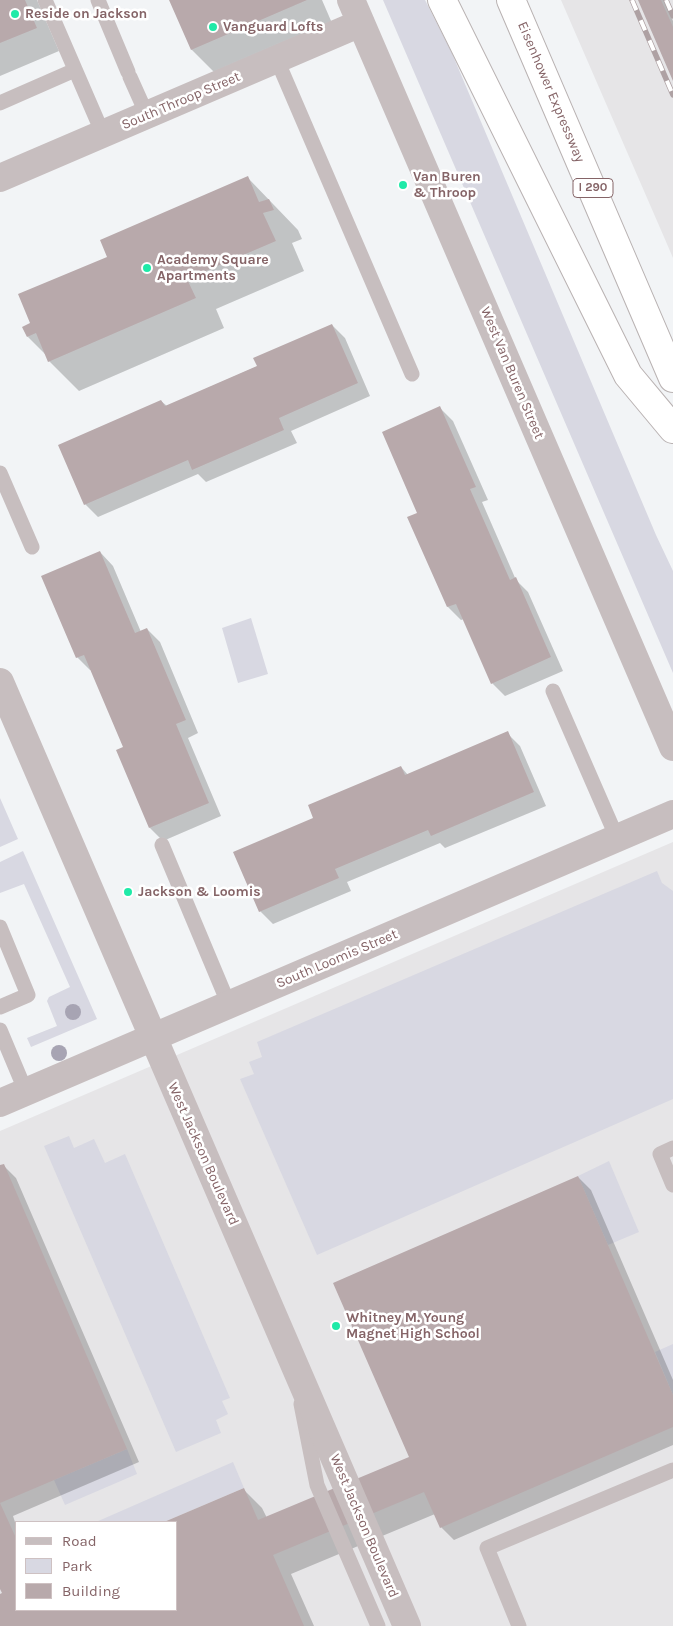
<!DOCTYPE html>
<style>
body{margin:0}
#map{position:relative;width:673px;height:1626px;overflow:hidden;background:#f2f4f6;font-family:Karla,sans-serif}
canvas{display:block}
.legend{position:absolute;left:15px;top:1521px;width:162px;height:90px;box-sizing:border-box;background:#fff;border:1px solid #cec1c2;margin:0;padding:6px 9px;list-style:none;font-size:15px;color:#856467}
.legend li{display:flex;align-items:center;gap:10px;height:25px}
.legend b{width:25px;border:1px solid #cec1c2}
</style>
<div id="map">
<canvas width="673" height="1626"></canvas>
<ul class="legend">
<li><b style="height:6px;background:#c7bebf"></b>Road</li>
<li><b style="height:14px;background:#d8d8e2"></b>Park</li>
<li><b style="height:14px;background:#b8a9ab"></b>Building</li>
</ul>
</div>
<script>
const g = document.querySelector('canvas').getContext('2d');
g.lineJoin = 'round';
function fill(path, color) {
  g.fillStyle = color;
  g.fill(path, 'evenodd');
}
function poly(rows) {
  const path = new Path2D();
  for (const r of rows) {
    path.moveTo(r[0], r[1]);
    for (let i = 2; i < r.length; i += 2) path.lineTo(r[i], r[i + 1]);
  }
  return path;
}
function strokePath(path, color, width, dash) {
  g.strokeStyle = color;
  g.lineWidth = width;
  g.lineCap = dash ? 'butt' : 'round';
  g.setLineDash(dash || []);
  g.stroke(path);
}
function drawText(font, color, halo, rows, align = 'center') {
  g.font = font + ' Karla,sans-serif';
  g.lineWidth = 5;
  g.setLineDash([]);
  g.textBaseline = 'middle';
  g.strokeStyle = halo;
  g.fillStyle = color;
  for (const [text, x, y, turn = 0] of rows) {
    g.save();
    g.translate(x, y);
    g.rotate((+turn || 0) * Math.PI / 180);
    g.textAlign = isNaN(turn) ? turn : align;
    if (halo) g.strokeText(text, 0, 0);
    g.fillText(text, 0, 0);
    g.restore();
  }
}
fill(poly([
 [561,0,673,0,673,258,664,237],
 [673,842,673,1626,0,1626,0,1131],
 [16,1522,176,1522,176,1610,16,1610]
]), '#e6e5e7');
fill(poly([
 [383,0,425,0,451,51,656,535,673,571,673,673],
 [251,618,268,674,238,683,222,628],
 [0,798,18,839,0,847],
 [23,851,97,1019,31,1047,27,1038,57,1026,47,1001,49,997,70,987,24,884,0,893,0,862],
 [657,871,662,883,673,891,673,1099,317,1255,240,1079,254,1074,249,1062,262,1057,257,1042],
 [69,1136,74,1148,94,1139,105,1163,125,1154,230,1398,222,1401,228,1414,216,1420,221,1433,176,1452,44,1146],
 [609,1161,639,1232,608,1245,578,1176],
 [673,1344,673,1395,655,1352],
 [127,1449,137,1474,65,1505,54,1480],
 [233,1462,244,1488,164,1522,96,1522]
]), '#d8d8e2');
fill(poly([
 [0,0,37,0,59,51,0,76],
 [171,0,322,0,335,30,221,79,192,50],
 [639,0,664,0,673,21,673,78],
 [248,178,298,230,302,239,292,243,304,271,216,309,224,328,79,391,49,361,47,356,28,337,32,324,109,257],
 [332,325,345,338,370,396,291,431,297,443,206,482,198,474,98,517,85,504,161,401,167,406,258,366],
 [440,408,453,421,488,500,482,502,516,580,528,592,563,671,505,696,492,683,464,619,461,620,448,607,419,513],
 [100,552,113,566,141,632,147,629,160,642,198,733,188,738,221,816,163,841,150,828,124,748,92,670,90,670,77,657],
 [507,733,520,746,546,806,445,848,440,843,347,882,351,891,273,924,260,911,315,818,401,767,408,775],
 [3,1165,16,1178,139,1462,13,1516,16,1525,16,1610,176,1610,176,1522,167,1522,243,1489,262,1508,267,1518,410,1458,578,1177,591,1190,673,1380,673,1445,454,1540,441,1527,435,1514,291,1574,314,1626,0,1626,0,1595,3,1593,0,1586,0,1167]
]), '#0003');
fill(poly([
 [0,0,25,0,37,28,0,43],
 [169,0,307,0,191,50],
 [638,0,661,0,673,27,673,81],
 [248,176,259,202,269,199,274,210,263,213,276,241,187,279,196,298,48,362,36,333,27,337,22,327,30,323,18,294,107,257,100,240],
 [332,324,358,383,279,418,284,430,192,470,188,460,84,505,58,445,161,400,165,406,257,366,253,358],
 [440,406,476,487,470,489,510,580,516,577,551,657,491,684,456,604,447,607,407,517,417,513,382,432],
 [100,551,135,633,147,628,186,720,176,724,209,803,149,828,116,750,123,747,84,655,76,658,41,576],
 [508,731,534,792,431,836,428,830,335,869,339,878,259,912,233,852,313,818,308,805,401,766,405,775],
 [4,1164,127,1449,0,1503,16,1538,16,1610,176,1610,176,1522,164,1522,244,1488,258,1520,409,1457,333,1283,578,1176,673,1395,673,1427,440,1528,424,1492,273,1555,304,1626,0,1626,0,1594,2,1593,0,1589,0,1165]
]), '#b8a9ab');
const motorway = poly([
 [442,0,628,375,673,429],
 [511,0,673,378]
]);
strokePath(motorway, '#b9b2b2', 30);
strokePath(poly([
 [45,0,103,134],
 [98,0,128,72],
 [277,60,412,374],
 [130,77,147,115],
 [0,103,75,70],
 [0,473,32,547],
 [553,691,617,838],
 [162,845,229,1005],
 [0,927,28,995,0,1007],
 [0,1030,26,1092],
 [673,1148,660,1154,673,1185],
 [301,1404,317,1485,378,1626],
 [519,1626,487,1548,673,1470]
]), '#c7bebf', 15);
strokePath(poly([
 [351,0,673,747],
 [0,178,361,23],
 [0,682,407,1626],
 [0,1103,673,814]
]), '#c7bebf', 28);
strokePath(motorway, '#fff', 28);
const rail = poly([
 [632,0,673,95],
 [666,0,673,16]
]);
strokePath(rail, '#aea1a3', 5.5);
strokePath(rail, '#fff', 4, [11]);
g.fillStyle = '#a7a4b3';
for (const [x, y] of [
 [73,1012],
 [59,1053]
]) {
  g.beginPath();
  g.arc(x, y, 8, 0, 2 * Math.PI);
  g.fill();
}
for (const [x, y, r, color] of [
 [15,14,5,"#1feaa8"],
 [213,27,5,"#1feaa8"],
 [403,185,5,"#1feaa8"],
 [147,268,5,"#1feaa8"],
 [128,892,5,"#1feaa8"],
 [336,1326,5,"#1feaa8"]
]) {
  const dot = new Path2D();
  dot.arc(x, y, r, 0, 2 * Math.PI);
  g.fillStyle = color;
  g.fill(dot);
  strokePath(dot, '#fff', 2);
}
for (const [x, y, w] of [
 [593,188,40]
]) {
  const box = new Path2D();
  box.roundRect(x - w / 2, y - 9.5, w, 19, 4);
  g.fillStyle = '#fff';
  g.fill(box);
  strokePath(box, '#856467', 1);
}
drawText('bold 12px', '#856467', null, [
 ["I 290",593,188]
]);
drawText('bold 14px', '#856467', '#fff', [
 ["Reside on Jackson",25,14],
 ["Vanguard Lofts",223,27],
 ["Van Buren",413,177],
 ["& Throop",413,193],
 ["Academy Square",157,260],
 ["Apartments",157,276],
 ["Jackson & Loomis",138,892],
 ["Whitney M. Young",346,1318],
 ["Magnet High School",346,1334]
], 'left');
drawText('14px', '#856467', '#fff', [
 ["Eisenhower Expressway",551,92,67],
 ["South Throop Street",181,101,-23],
 ["West Van Buren Street",512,373,67],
 ["South Loomis Street",337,959,-23],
 ["West Jackson Boulevard",203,1154,66],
 ["West Jackson Boulevard",364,1526,67]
]);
</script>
